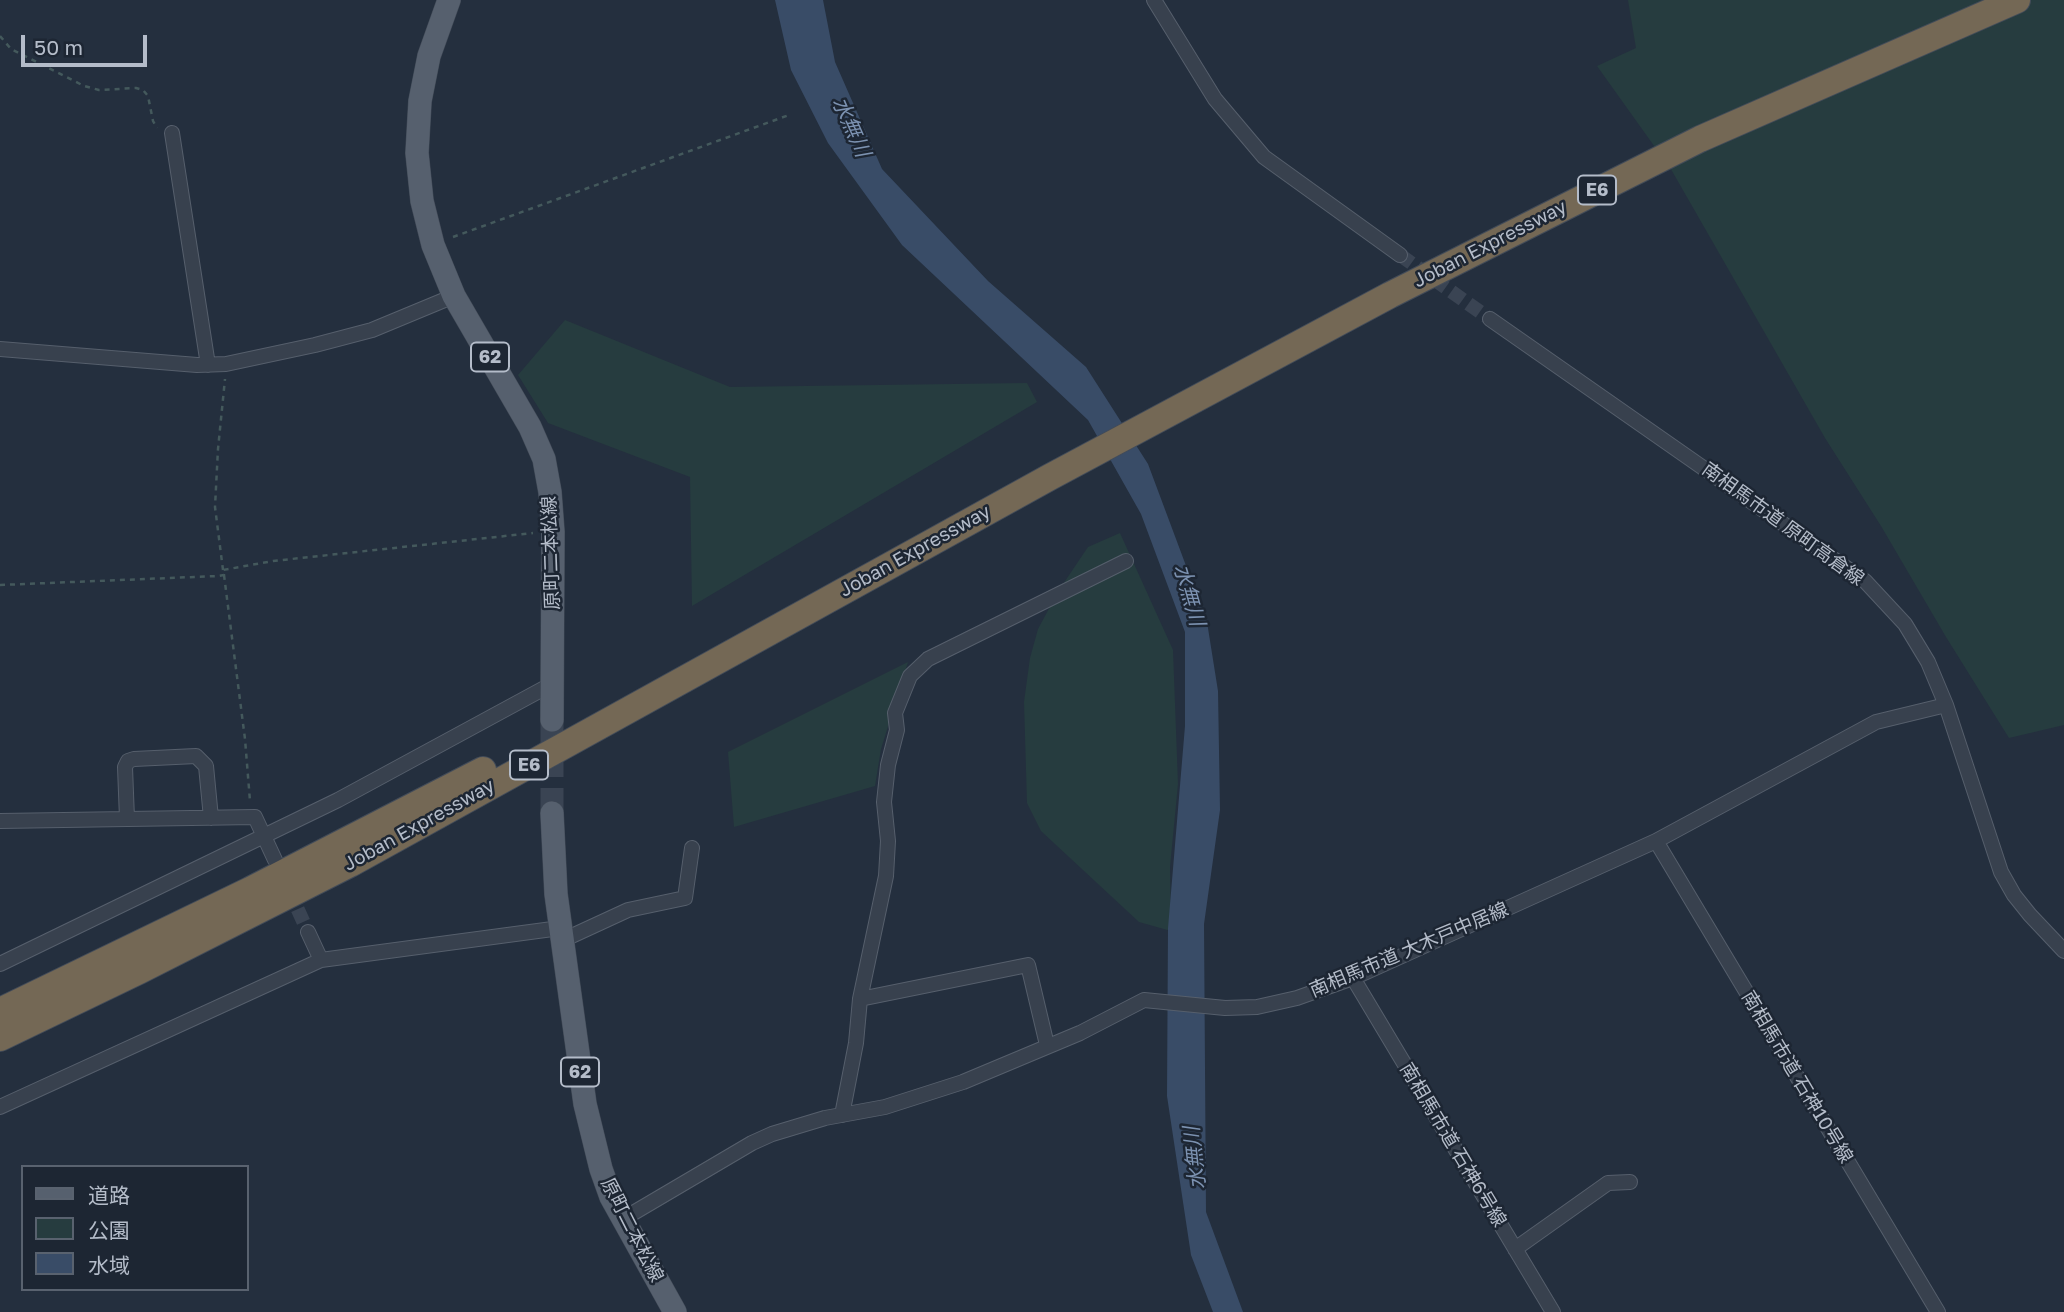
<!DOCTYPE html>
<meta charset="utf-8">
<style>
body{margin:0}
#map{position:relative;width:2064px;height:1312px;overflow:hidden;background:#242f3e;font-family:"Golos Text","Noto Sans JP",sans-serif}
canvas{display:block}
.legend{position:absolute;left:21px;top:1165px;width:228px;height:126px;box-sizing:border-box;background:#1d2633;border:2px solid #59626f;margin:0;padding:9px 12px;list-style:none;font-size:21px;color:#b4bcc9}
.legend li{display:flex;align-items:center;gap:14px;height:35px}
.legend b{width:35px;border:2px solid #59626f}
.scale{position:absolute;left:21px;top:35px;width:126px;height:32px;box-sizing:border-box;border:4px solid #b4bcc9;border-top:0;padding-left:9px;font-size:21px;line-height:24px;white-space:nowrap;color:#b4bcc9;-webkit-text-stroke:5px #1d2633;paint-order:stroke}
</style>
<div id="map">
<canvas width="2064" height="1312"></canvas>
<ul class="legend">
<li><b style="height:9px;background:#56606e"></b>道路</li>
<li><b style="height:19px;background:#263c3f"></b>公園</li>
<li><b style="height:19px;background:#394c67"></b>水域</li>
</ul>
<div class="scale">50 m</div>
</div>
<script>
const g = document.querySelector('canvas').getContext('2d');
g.lineJoin = 'round';
function fill(path, color) {
  g.fillStyle = color;
  g.fill(path, 'evenodd');
}
function poly(rows) {
  const path = new Path2D();
  for (const r of rows) {
    path.moveTo(r[0], r[1]);
    for (let i = 2; i < r.length; i += 2) path.lineTo(r[i], r[i + 1]);
  }
  return path;
}
function strokePath(path, color, width, dash) {
  g.strokeStyle = color;
  g.lineWidth = width;
  g.lineCap = dash ? 'butt' : 'round';
  g.setLineDash(dash || []);
  g.stroke(path);
}
function drawText(font, color, halo, rows, align = 'center') {
  g.font = font + ' "Golos Text","Noto Sans JP",sans-serif';
  g.lineWidth = 5;
  g.setLineDash([]);
  g.textBaseline = 'middle';
  g.strokeStyle = halo;
  g.fillStyle = color;
  for (const [text, x, y, turn = 0] of rows) {
    g.save();
    g.translate(x, y);
    g.rotate((+turn || 0) * Math.PI / 180);
    g.textAlign = isNaN(turn) ? turn : align;
    if (halo) g.strokeText(text, 0, 0);
    g.fillText(text, 0, 0);
    g.restore();
  }
}
fill(poly([
 [1628,0,2064,0,2064,725,2009,738,1946,637,1881,526,1825,438,1672,171,1597,66,1636,48],
 [565,320,730,387,1027,383,1037,402,692,606,690,477,548,423,518,375],
 [1120,533,1173,650,1178,784,1170,867,1171,931,1139,922,1041,831,1027,803,1024,702,1030,658,1038,629,1059,590,1088,547],
 [908,662,881,749,875,786,734,827,728,752]
]), '#263c3f');
fill(poly([
 [775,0,823,0,835,62,882,169,988,281,1086,367,1148,464,1207,622,1218,691,1220,810,1204,924,1206,1212,1243,1312,1213,1312,1191,1255,1167,1096,1168,928,1185,726,1185,632,1141,514,1088,420,902,245,828,143,791,70]
]), '#394c67');
strokePath(poly([
 [1400,255,1490,319],
 [289,890,308,932]
]), '#3a4453', 14, [14, 7]);
strokePath(poly([
 [552,720,552,813]
]), '#3a4453', 23, [23, 11]);
const street = poly([
 [1154,0,1215,99,1264,157,1400,255],
 [172,133,208,365],
 [1490,319,1865,581,1905,624,1928,662,1946,705,2001,872,2014,895,2030,915,2064,951],
 [0,349,197,365,226,364,315,345,372,330,454,296],
 [127,819,125,767,128,761,134,759,196,756,206,766,211,818],
 [0,821,255,817,275,860],
 [1656,841,1938,1312],
 [308,932,321,960],
 [563,940,628,910,685,898,692,848],
 [0,964,338,800,552,684],
 [1353,978,1553,1312],
 [860,999,1028,965,1047,1045],
 [0,1107,321,960,560,928],
 [842,1115,856,1043,860,999,886,876,888,841,884,802,888,765,897,730,895,713,910,676,928,659,1126,561],
 [623,1219,752,1143,772,1134,825,1118,885,1107,963,1082,1080,1033,1144,1000,1225,1008,1257,1007,1297,998,1353,978,1656,841,1876,722,1946,705],
 [1515,1249,1608,1183,1630,1182]
]);
const primary = poly([
 [449,0,429,56,420,101,417,153,422,201,433,245,454,296,530,427,544,459,550,492,553,532,552,720],
 [552,813,556,894,585,1104,601,1169,611,1197,675,1312]
]);
const highway = poly([
 [0,1011,250,890,483,770],
 [0,1038,139,971,350,864,1050,477,1390,295,1700,139,2017,0]
]);
strokePath(street, '#565f6c', 16);
strokePath(primary, '#414a57', 24);
strokePath(highway, '#434c59', 28);
strokePath(poly([
 [0,36,11,49,84,86,99,90,136,88,143,90,148,96,153,121,157,128],
 [453,237,789,115],
 [223,570,215,507,218,449,225,379],
 [224,575,245,739,250,801],
 [0,585,218,576,224,575,223,570,273,561,533,533]
]), '#44595c', 2.5, [5, 5]);
strokePath(street, '#38414e', 14);
strokePath(primary, '#56606e', 23);
strokePath(highway, '#746855', 26);
for (const [x, y, w] of [
 [1597,190,38],
 [490,357,38],
 [529,765,38],
 [580,1072,38]
]) {
  const box = new Path2D();
  box.roundRect(x - w / 2, y - 14.5, w, 29, 5);
  g.fillStyle = '#1d2633';
  g.fill(box);
  strokePath(box, '#b4bcc9', 2);
}
drawText('bold 18px', '#b4bcc9', null, [
 ["E6",1597,190],
 ["62",490,357],
 ["E6",529,765],
 ["62",580,1072]
]);
drawText('19px', '#b4bcc9', '#1d2633', [
 ["Joban Expressway",1490,244,-27],
 ["南相馬市道 原町高倉線",1783,524,36],
 ["Joban Expressway",915,551,-29],
 ["原町二本松線",551,553,-92],
 ["Joban Expressway",419,825,-29],
 ["南相馬市道 大木戸中居線",1409,950,-23],
 ["南相馬市道 石神10号線",1797,1077,59],
 ["南相馬市道 石神6号線",1453,1145,59],
 ["原町二本松線",632,1230,63]
]);
drawText('italic 21px', '#7c92b1', '#1d2633', [
 ["水無川",851,127,66],
 ["水無川",1189,595,74],
 ["水無川",1195,1158,-96]
]);
</script>
